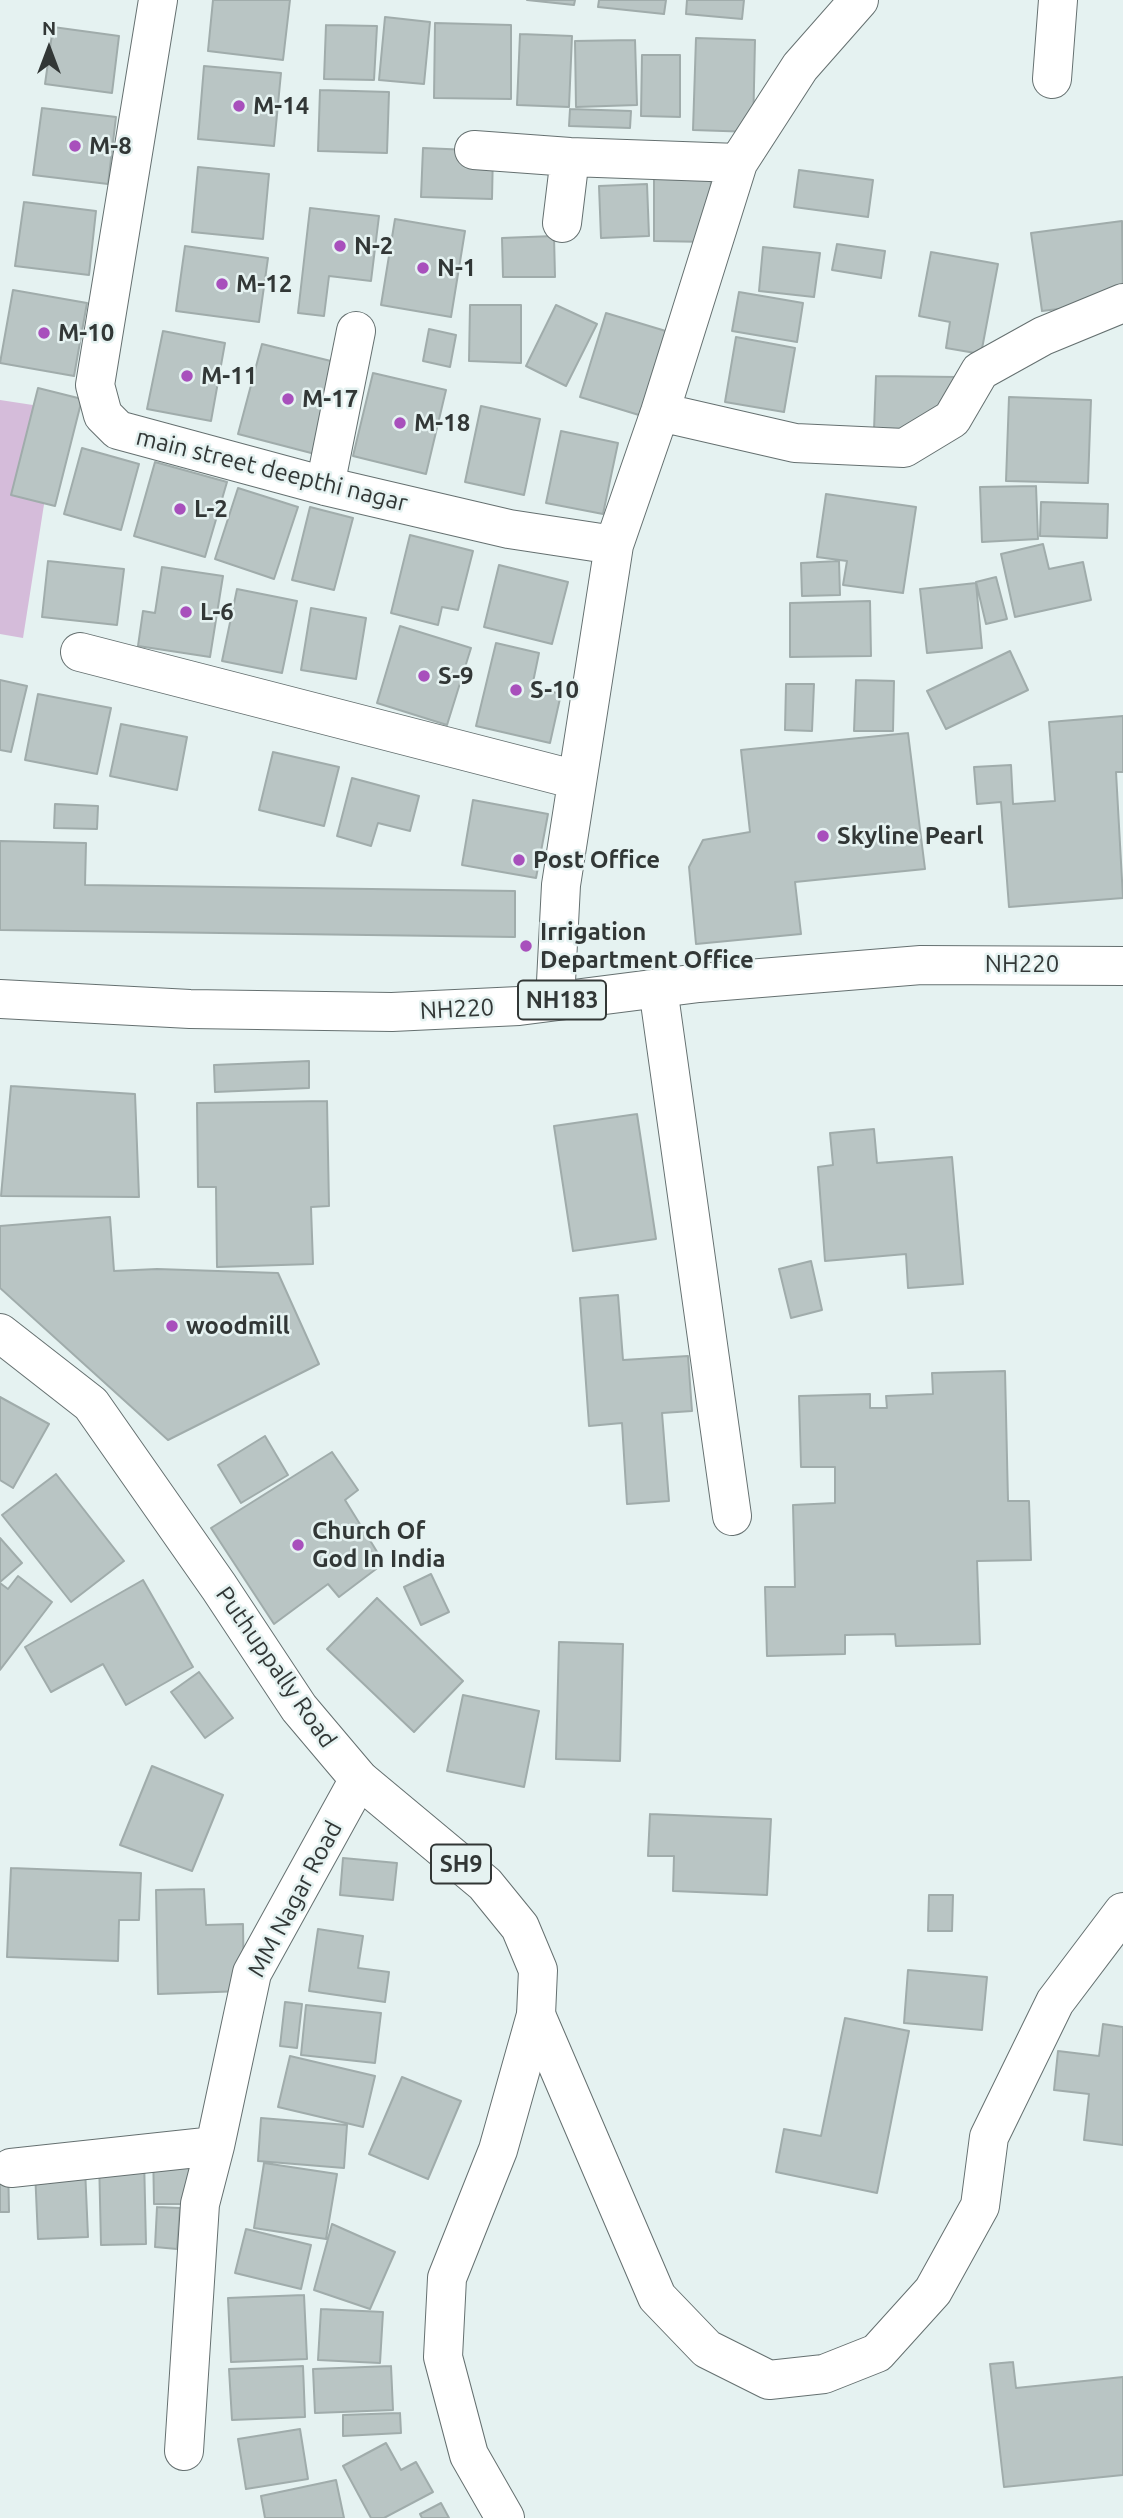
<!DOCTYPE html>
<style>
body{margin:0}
#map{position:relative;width:1123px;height:2518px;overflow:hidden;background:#e5f2f1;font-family:Ubuntu,sans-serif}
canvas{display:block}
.north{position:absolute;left:14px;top:14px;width:70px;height:70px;-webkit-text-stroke:5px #e5f2f1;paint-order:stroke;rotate:0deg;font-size:19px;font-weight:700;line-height:28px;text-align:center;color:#323736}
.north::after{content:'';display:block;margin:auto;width:24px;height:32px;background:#323736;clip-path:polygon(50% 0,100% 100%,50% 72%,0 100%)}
</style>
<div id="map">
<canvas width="1123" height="2518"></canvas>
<div class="north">N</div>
</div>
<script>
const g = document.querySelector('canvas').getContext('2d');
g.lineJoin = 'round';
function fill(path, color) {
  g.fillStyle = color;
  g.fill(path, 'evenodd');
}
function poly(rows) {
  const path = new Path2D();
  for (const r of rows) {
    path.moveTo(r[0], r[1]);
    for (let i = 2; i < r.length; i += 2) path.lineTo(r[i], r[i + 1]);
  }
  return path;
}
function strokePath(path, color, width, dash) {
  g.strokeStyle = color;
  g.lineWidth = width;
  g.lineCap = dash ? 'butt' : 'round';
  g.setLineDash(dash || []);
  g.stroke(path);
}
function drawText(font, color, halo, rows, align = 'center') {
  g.font = font + ' Ubuntu,sans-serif';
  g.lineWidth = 5;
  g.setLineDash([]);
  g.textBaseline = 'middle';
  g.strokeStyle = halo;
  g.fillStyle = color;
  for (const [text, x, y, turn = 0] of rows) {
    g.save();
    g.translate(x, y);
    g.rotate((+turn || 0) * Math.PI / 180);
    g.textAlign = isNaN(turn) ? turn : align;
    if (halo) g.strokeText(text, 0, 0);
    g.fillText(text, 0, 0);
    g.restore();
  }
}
fill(poly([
 [0,400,59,409,23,638,0,634]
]), '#d5bcda');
const building = poly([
 [213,0,290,0,283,60,208,51,213,0],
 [527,0,575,0,574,5,527,0],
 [599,0,666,0,664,14,598,7,599,0],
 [687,0,744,0,742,19,686,14,687,0],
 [385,17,430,22,424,84,379,80,385,17],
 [435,23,511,25,511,99,434,98,435,23],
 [326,25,377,26,374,80,324,79,326,25],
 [53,27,119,36,112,93,45,84,53,27],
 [520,34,572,36,569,107,517,105,520,34],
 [696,38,755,40,753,132,693,130,696,38],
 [635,40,637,105,576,107,575,41,635,40],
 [642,55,680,55,680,117,641,116,642,55],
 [204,66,281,73,274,146,198,139,204,66],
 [320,90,389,92,387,153,318,151,320,90],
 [42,108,116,117,108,184,33,175,42,108],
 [570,109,631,111,630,128,569,126,570,109],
 [423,148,493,151,492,199,421,197,423,148],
 [198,167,269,174,263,239,192,232,198,167],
 [799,170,873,180,868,217,794,207,799,170],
 [654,173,711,173,710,242,654,241,654,173],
 [647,184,649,236,601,238,599,186,647,184],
 [24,202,96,211,89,275,15,266,24,202],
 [310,208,379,216,371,281,329,276,324,316,298,313,310,208],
 [395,219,465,231,451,317,381,305,395,219],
 [1122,221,1123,301,1042,311,1031,233,1122,221],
 [554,236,555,277,503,277,502,238,554,236],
 [837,244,885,251,881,278,832,270,837,244],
 [185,246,268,258,259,322,176,311,185,246],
 [763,247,820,253,814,297,759,291,763,247],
 [931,252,998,264,981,354,946,348,950,322,919,316,931,252],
 [13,290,87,303,74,376,0,363,13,290],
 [739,292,803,303,797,342,732,331,739,292],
 [470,305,521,305,521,363,469,361,470,305],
 [556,305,597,324,566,386,526,366,556,305],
 [606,313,679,335,652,419,580,397,606,313],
 [429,329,456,335,450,367,423,361,429,329],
 [163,331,225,343,211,421,147,409,163,331],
 [736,337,795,348,784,412,725,402,736,337],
 [262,344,339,363,315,454,238,434,262,344],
 [373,373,446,390,426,474,353,456,373,373],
 [876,376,956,377,954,432,874,430,876,376],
 [38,388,82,399,55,506,11,495,38,388],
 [1009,397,1091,400,1088,483,1006,481,1009,397],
 [481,406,540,419,524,495,465,482,481,406],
 [561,431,618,443,603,514,546,503,561,431],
 [82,448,139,464,121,530,64,514,82,448],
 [155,462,227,482,205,557,134,536,155,462],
 [1036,486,1038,539,982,542,980,487,1036,486],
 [238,488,298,507,274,579,215,559,238,488],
 [826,494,916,507,903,593,843,585,847,561,817,557,826,494],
 [1041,502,1108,504,1107,538,1040,536,1041,502],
 [310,507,353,518,334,590,292,580,310,507],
 [410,535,473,551,458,610,442,607,438,625,391,613,410,535],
 [1043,544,1049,569,1083,562,1091,600,1015,617,1001,554,1043,544],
 [48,561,124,569,117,625,42,617,48,561],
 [839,561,840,595,802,596,801,563,839,561],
 [499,565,568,582,552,644,484,627,499,565],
 [162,567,223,576,210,657,138,646,143,611,155,613,162,567],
 [996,577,1007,619,986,624,976,582,996,577],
 [976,583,982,648,927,653,920,589,976,583],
 [237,589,297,601,282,673,222,661,237,589],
 [870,601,871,656,790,657,790,603,870,601],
 [311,608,366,618,356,679,301,670,311,608],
 [400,626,471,648,447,725,377,703,400,626],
 [496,643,539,653,532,687,561,694,550,743,476,726,496,643],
 [1010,651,1028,690,946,729,927,691,1010,651],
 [0,680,27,686,11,752,0,750,0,680],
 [856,680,894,681,893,731,854,731,856,680],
 [786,684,814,684,812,731,785,730,786,684],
 [38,694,111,708,97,774,25,760,38,694],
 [1123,716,1123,772,1116,772,1123,898,1009,907,1001,802,977,804,974,767,1011,765,1013,804,1055,801,1049,722,1123,716],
 [121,724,187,737,177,790,110,776,121,724],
 [908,733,925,869,795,882,801,934,696,944,689,867,703,840,750,832,741,750,908,733],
 [273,752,339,767,324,826,259,810,273,752],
 [352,778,419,796,410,831,378,823,371,846,337,836,352,778],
 [473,800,548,814,536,878,462,865,473,800],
 [55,804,98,806,97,829,54,828,55,804],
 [0,841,86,843,85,885,515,891,515,937,0,930,0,841],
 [309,1061,309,1088,215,1092,214,1065,309,1061],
 [11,1086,135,1094,139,1197,1,1196,11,1086],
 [327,1101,329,1206,311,1207,313,1264,217,1267,216,1187,198,1187,197,1103,327,1101],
 [637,1114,656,1239,573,1251,554,1126,637,1114],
 [874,1129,877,1163,952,1157,963,1284,908,1288,906,1254,825,1261,818,1167,833,1165,830,1133,874,1129],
 [110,1217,114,1271,157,1269,278,1273,319,1364,168,1440,0,1288,0,1226,110,1217],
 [811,1261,822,1310,791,1318,779,1269,811,1261],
 [618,1295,623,1360,688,1356,692,1411,662,1413,669,1501,627,1504,622,1423,589,1426,580,1298,618,1295],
 [1005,1371,1008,1501,1029,1501,1031,1560,977,1561,980,1644,896,1646,895,1634,845,1635,845,1654,767,1656,765,1587,795,1587,793,1505,835,1503,835,1467,801,1467,799,1396,870,1394,870,1408,887,1408,886,1396,933,1394,932,1373,1005,1371],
 [0,1397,49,1424,13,1488,0,1480,0,1397],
 [265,1436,288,1475,241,1503,218,1465,265,1436],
 [332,1452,358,1490,345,1500,384,1563,339,1597,328,1584,274,1624,211,1528,332,1452],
 [56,1474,124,1561,71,1602,2,1515,56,1474],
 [0,1538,22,1563,0,1582,0,1538],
 [431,1574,449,1612,421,1625,404,1587,431,1574],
 [18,1576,52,1602,0,1670,0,1583,8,1589,18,1576],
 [143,1580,193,1667,126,1705,103,1664,51,1692,25,1647,143,1580],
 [377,1598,463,1681,414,1732,327,1649,377,1598],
 [559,1642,623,1644,620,1761,556,1759,559,1642],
 [199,1672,233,1718,205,1738,171,1692,199,1672],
 [463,1695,539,1711,524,1787,447,1771,463,1695],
 [152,1766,223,1795,192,1871,120,1845,152,1766],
 [650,1814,771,1819,767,1895,673,1891,674,1856,648,1856,650,1814],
 [343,1858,397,1863,393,1900,340,1895,343,1858],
 [11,1868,141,1873,139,1920,119,1920,118,1961,7,1957,11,1868],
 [204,1889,206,1925,243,1924,244,1991,158,1994,156,1890,204,1889],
 [929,1895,953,1895,952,1931,928,1931,929,1895],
 [318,1929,363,1936,358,1968,389,1972,385,2002,309,1991,318,1929],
 [908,1970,987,1977,982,2030,904,2023,908,1970],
 [285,2002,302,2004,297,2048,280,2046,285,2002],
 [306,2005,381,2013,375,2063,301,2055,306,2005],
 [845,2018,909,2031,877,2193,776,2172,784,2129,821,2136,845,2018],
 [1103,2024,1123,2027,1123,2145,1084,2140,1089,2094,1054,2090,1058,2051,1099,2056,1103,2024],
 [290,2056,375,2076,363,2127,278,2107,290,2056],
 [402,2077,461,2101,428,2179,369,2154,402,2077],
 [261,2118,347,2125,344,2168,258,2161,261,2118],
 [84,2145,88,2237,38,2239,34,2147,84,2145],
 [153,2146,194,2146,194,2204,154,2204,153,2146],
 [144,2157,146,2244,101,2245,99,2158,144,2157],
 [0,2161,8,2161,9,2212,0,2212,0,2161],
 [264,2163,337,2174,326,2239,254,2228,264,2163],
 [157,2207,180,2208,177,2249,155,2247,157,2207],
 [332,2224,395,2252,370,2309,314,2290,332,2224],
 [246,2229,311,2245,301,2289,235,2273,246,2229],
 [304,2295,307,2359,231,2362,228,2298,304,2295],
 [321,2309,383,2312,380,2363,318,2360,321,2309],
 [1013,2362,1016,2388,1123,2377,1123,2475,1004,2487,990,2364,1013,2362],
 [303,2366,305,2417,232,2420,229,2369,303,2366],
 [391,2366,393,2410,315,2413,313,2369,391,2366],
 [400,2413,401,2433,343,2436,343,2415,400,2413],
 [300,2429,308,2479,246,2489,238,2439,300,2429],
 [386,2443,401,2470,416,2462,433,2492,384,2518,371,2518,343,2466,386,2443],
 [336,2480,344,2518,265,2518,261,2496,336,2480],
 [441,2503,449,2518,422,2518,420,2514,441,2503]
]);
fill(building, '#b9c5c4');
strokePath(building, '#a0acab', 2);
const minor = poly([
 [158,0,95,385,103,415,118,430,325,486,509,529,614,545],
 [1052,79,1058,0],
 [474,150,570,157,738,163],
 [562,223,570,157],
 [660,412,795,443,904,448,952,419,980,371,1043,336,1123,303],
 [325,486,356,331],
 [80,652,577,780],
 [658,988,732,1516],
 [555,1001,561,885,614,545,660,412,738,163,800,67,859,0],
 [536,2015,657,2297,707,2349,769,2380,824,2374,877,2353,933,2291,980,2206,989,2137,1055,2002,1123,1912],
 [215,2146,252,1973,359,1779],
 [11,2168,215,2146,200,2204,184,2451]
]);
const major = poly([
 [0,1333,91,1404,219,1587,299,1708,359,1779,485,1884,520,1927,538,1970,536,2015,498,2150,447,2278,443,2357,469,2455,505,2518]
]);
const highway = poly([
 [0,999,190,1009,392,1012,519,1006,699,983,921,965,1123,966]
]);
strokePath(minor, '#657070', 40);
strokePath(major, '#657070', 40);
strokePath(highway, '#657070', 40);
strokePath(minor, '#fff', 38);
strokePath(major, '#fff', 38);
strokePath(highway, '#fff', 38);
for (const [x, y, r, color] of [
 [239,106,7,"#a850bc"],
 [75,146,7,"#a850bc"],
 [340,246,7,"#a850bc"],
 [423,268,7,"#a850bc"],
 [222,284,7,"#a850bc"],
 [44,333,7,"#a850bc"],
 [187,376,7,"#a850bc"],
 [288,399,7,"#a850bc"],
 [400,423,7,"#a850bc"],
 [180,509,7,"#a850bc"],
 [186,612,7,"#a850bc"],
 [424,676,7,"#a850bc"],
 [516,690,7,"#a850bc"],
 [823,836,7,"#a850bc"],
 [519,860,7,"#a850bc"],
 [526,946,7,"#a850bc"],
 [172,1326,7,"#a850bc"],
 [298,1545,7,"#a850bc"]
]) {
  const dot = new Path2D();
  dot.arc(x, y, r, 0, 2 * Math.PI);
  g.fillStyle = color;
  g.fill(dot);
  strokePath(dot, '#e5f2f1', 2.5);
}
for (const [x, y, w] of [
 [562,1000,88],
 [461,1864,60]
]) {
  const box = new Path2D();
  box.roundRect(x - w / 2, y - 19.5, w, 39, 5);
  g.fillStyle = '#e5f2f1';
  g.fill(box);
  strokePath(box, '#323736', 2);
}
drawText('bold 23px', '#323736', null, [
 ["NH183",562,1000],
 ["SH9",461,1864]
]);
drawText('bold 24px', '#323736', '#e5f2f1', [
 ["M-14",253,106],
 ["M-8",89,146],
 ["N-2",354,246],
 ["N-1",437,268],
 ["M-12",236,284],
 ["M-10",58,333],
 ["M-11",201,376],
 ["M-17",302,399],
 ["M-18",414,423],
 ["L-2",194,509],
 ["L-6",200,612],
 ["S-9",438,676],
 ["S-10",530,690],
 ["Skyline Pearl",837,836],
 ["Post Office",533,860],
 ["Irrigation",540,932],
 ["Department Office",540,960],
 ["woodmill",186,1326],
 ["Church Of",312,1531],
 ["God In India",312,1559]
], 'left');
drawText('24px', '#323736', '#e5f2f1', [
 ["main street deepthi nagar",272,470,14],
 ["NH220",1022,964],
 ["NH220",457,1009,-3],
 ["Puthuppally Road",276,1667,55],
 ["MM Nagar Road",295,1899,-62]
]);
</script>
